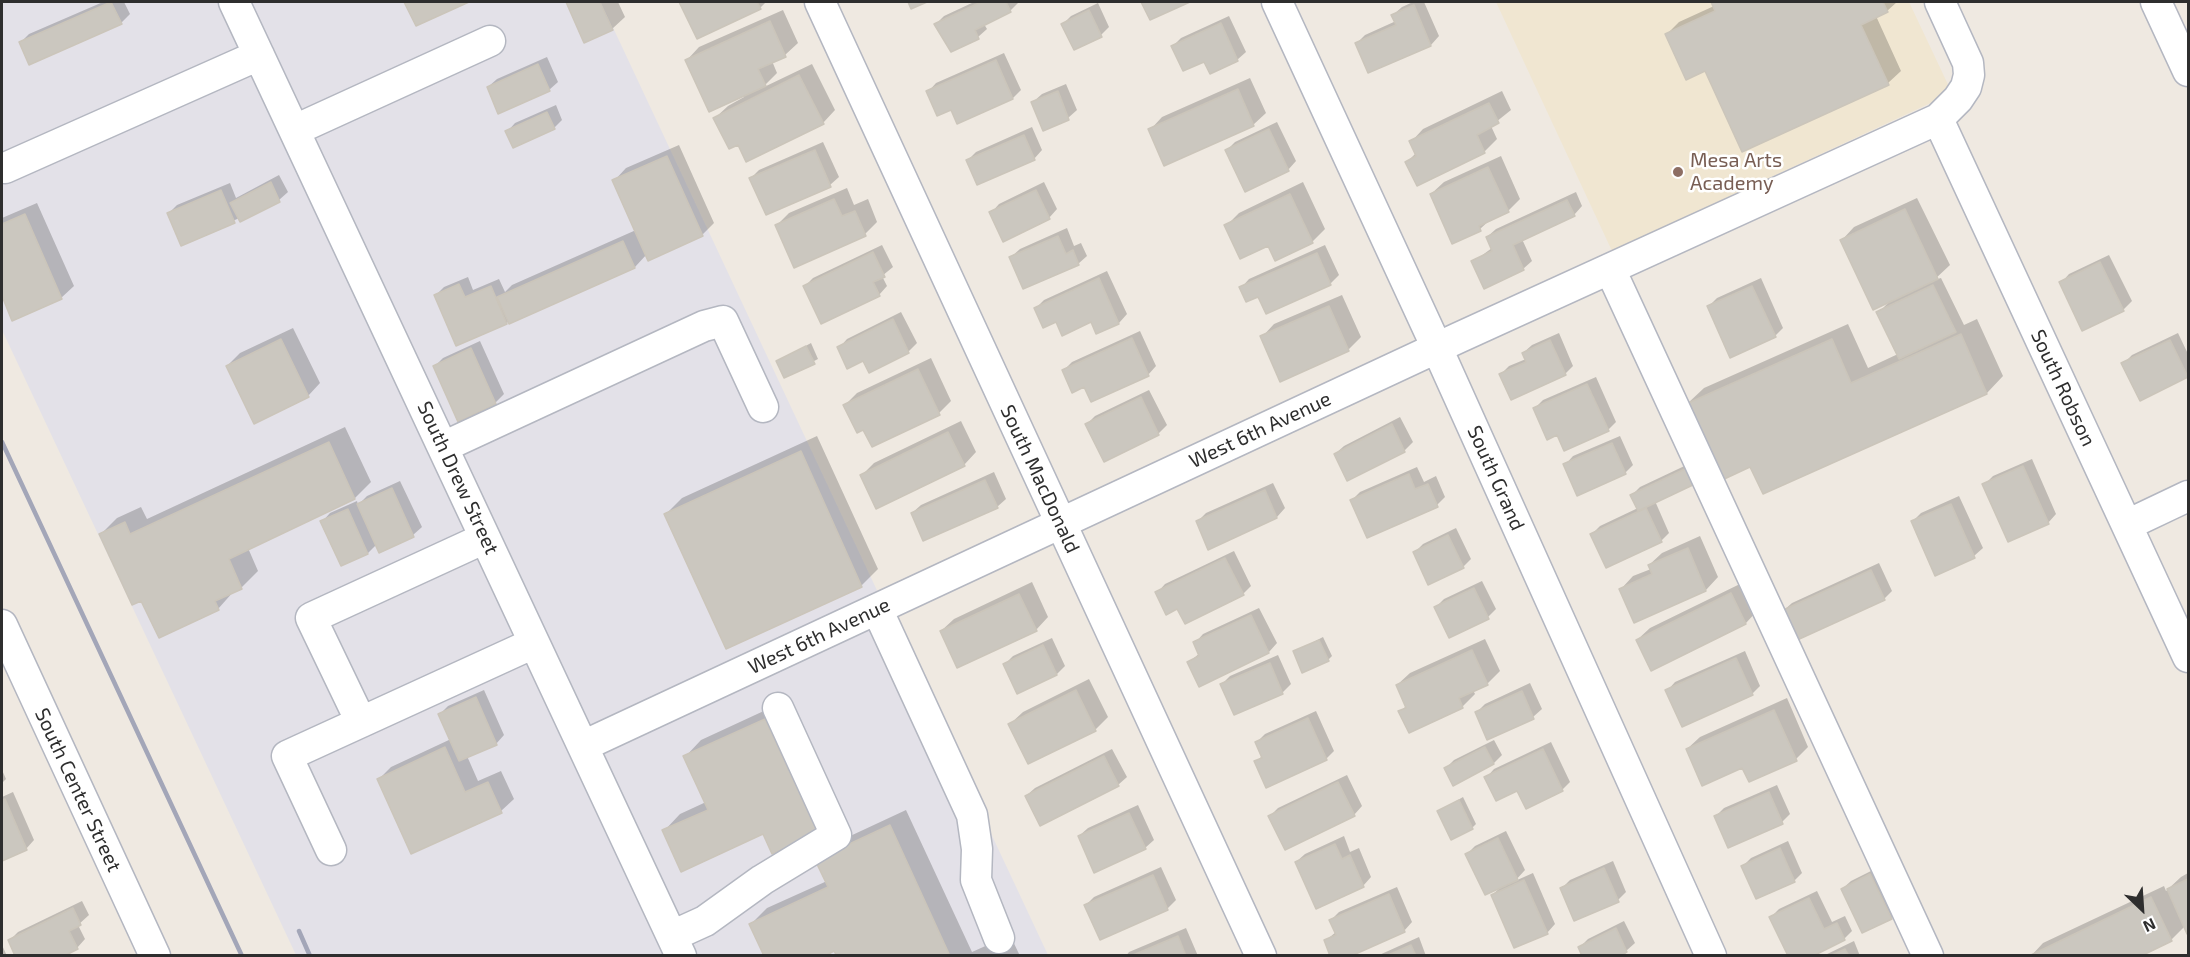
<!DOCTYPE html>
<style>
body{margin:0}
#map{position:relative;width:2190px;height:957px;overflow:hidden;background:#efe9e1;font-family:"Exo 2",sans-serif}
canvas{display:block}
.frame{position:absolute;inset:0;border:3px solid #2e2e2e;pointer-events:none}
.north{position:absolute;left:2112px;top:879px;width:60px;height:60px;-webkit-text-stroke:4px #fff;paint-order:stroke;rotate:155deg;font-size:16px;font-weight:700;line-height:24px;text-align:center;color:#2e2e2e}
.north::after{content:'';display:block;margin:auto;width:21px;height:27px;background:#2e2e2e;clip-path:polygon(50% 0,100% 100%,50% 72%,0 100%)}
</style>
<div id="map">
<canvas width="2190" height="957"></canvas>
<div class="frame"></div>
<div class="north">N</div>
</div>
<script>
const g = document.querySelector('canvas').getContext('2d');
g.lineJoin = 'round';
function fill(path, color) {
  g.fillStyle = color;
  g.fill(path, 'evenodd');
}
function poly(rows) {
  const path = new Path2D();
  for (const r of rows) {
    path.moveTo(r[0], r[1]);
    for (let i = 2; i < r.length; i += 2) path.lineTo(r[i], r[i + 1]);
  }
  return path;
}
function strokePath(path, color, width, dash) {
  g.strokeStyle = color;
  g.lineWidth = width;
  g.lineCap = dash ? 'butt' : 'round';
  g.setLineDash(dash || []);
  g.stroke(path);
}
function drawText(font, color, halo, rows, align = 'center') {
  g.font = font + ' "Exo 2",sans-serif';
  g.lineWidth = 5;
  g.setLineDash([]);
  g.textBaseline = 'middle';
  g.strokeStyle = halo;
  g.fillStyle = color;
  for (const [text, x, y, turn = 0] of rows) {
    g.save();
    g.translate(x, y);
    g.rotate((+turn || 0) * Math.PI / 180);
    g.textAlign = isNaN(turn) ? turn : align;
    if (halo) g.strokeText(text, 0, 0);
    g.fillText(text, 0, 0);
    g.restore();
  }
}
fill(poly([
 [2,2,601,2,1048,955,296,955,2,330]
]), '#e3e1e8');
fill(poly([
 [1496,2,1909,2,1952,93,1612,251]
]), '#f0e6d1');
fill(poly([
 [103,2,124,2,130,14,121,23,21,42,29,34],
 [406,2,465,2,417,24],
 [567,2,618,2,625,17,612,29,585,41],
 [680,2,766,2,760,8,697,37],
 [974,2,1018,3,1010,11,984,24,987,29,978,37,952,50,936,24,944,16],
 [1142,2,1186,2,1150,18],
 [1413,2,1424,2,1439,36,1431,45,1369,71,1357,43,1365,35,1396,21,1393,15,1402,7],
 [1712,2,1897,2,1887,11,1876,16,1901,71,1888,83,1706,69,1667,34,1679,22,1714,6],
 [1098,3,1109,27,1101,35,1063,24,1071,16],
 [783,10,798,43,785,55,772,61,777,73,762,88,812,64,835,110,823,123,739,143,715,118,728,106,744,97,743,95,687,60,699,47],
 [1229,16,1246,52,1237,60,1204,60,1173,46,1181,38],
 [1004,53,1021,90,1013,98,957,122,951,108,928,92,936,83],
 [547,57,558,82,549,90,488,87,497,79],
 [1250,78,1266,113,1253,125,1150,130,1162,117],
 [1066,84,1077,110,1068,118,1033,102,1042,94],
 [1502,91,1511,110,1491,126,1497,139,1484,152,1407,162,1416,153,1411,142,1423,129],
 [556,105,562,120,554,128,507,132,515,123],
 [1277,122,1296,161,1288,170,1227,150,1235,142],
 [1032,127,1042,150,1034,159,968,160,976,152],
 [823,142,839,177,830,185,767,214,751,178,759,170],
 [679,145,714,223,702,235,647,254,635,267,506,323,436,295,444,287,468,277,473,290,499,279,505,292,512,285,636,230,614,181,626,168],
 [1501,156,1520,199,1508,211,1491,219,1480,229,1452,242,1431,194,1444,182],
 [279,175,288,192,279,200,182,244,169,213,177,205,230,183,236,198],
 [1044,182,1057,209,1049,218,991,213,999,204],
 [1303,182,1325,229,1312,242,1276,259,1268,244,1226,226,1239,213],
 [847,188,854,205,868,199,877,222,865,234,777,225,789,213],
 [1576,192,1582,206,1574,215,1522,239,1532,261,1523,269,1473,262,1492,248,1487,237,1496,229],
 [1917,198,1950,265,1934,280,1941,278,1964,325,1977,319,2003,376,1987,393,1763,492,1751,465,1687,404,1704,388,1848,324,1868,368,1898,354,1878,313,1890,301,1842,240,1854,227],
 [37,203,74,286,61,298,13,319,2,293,2,218],
 [1067,228,1074,246,1081,243,1087,256,1078,264,1011,257,1020,249],
 [882,245,893,267,882,276,887,286,879,295,805,286,813,278],
 [1325,245,1339,275,1330,284,1258,295,1241,288,1249,279],
 [2109,255,2132,301,2123,310,2061,283,2069,274],
 [1107,271,1127,314,1119,323,1097,332,1092,320,1057,320,1036,308,1044,300],
 [1761,278,1783,328,1775,336,1709,306,1717,298],
 [1342,295,1361,337,1348,350,1262,337,1274,324],
 [901,312,917,343,908,352,863,359,839,348,847,339],
 [293,328,320,383,308,396,227,366,240,353],
 [1140,331,1156,366,1148,375,1085,385,1064,370,1072,362],
 [1559,333,1573,366,1565,374,1501,374,1509,366,1526,359,1523,353,1532,345],
 [2178,333,2188,354,2187,376,2123,364,2132,355],
 [480,341,504,394,495,403,459,420,435,366,443,358],
 [811,343,818,359,785,376,778,361],
 [931,358,951,401,939,413,864,428,845,405,857,393],
 [1596,377,1616,422,1608,430,1558,433,1535,408,1543,400],
 [1149,390,1167,425,1158,434,1087,424,1095,416],
 [1400,417,1413,442,1404,451,1348,479,1335,454,1344,446],
 [961,421,976,452,964,465,861,476,874,463],
 [345,427,371,482,355,498,248,548,258,571,241,588,234,591,218,609,142,599,101,534,117,518,141,507,147,519],
 [817,436,878,569,862,585,727,647,666,514,682,498],
 [1620,436,1633,465,1625,473,1565,465,1573,456],
 [2032,459,2056,514,2048,523,1984,485,1993,476],
 [1695,461,1655,501,1669,533,1661,541,1592,534,1600,526,1638,508,1632,495,1640,487],
 [1417,467,1424,482,1436,476,1445,497,1437,505,1352,500,1360,492],
 [994,472,1006,499,997,507,912,513,921,505],
 [400,481,422,527,413,535,377,544,368,553,341,564,322,522,330,513,357,501,358,505,367,496],
 [1273,483,1285,508,1277,517,1209,548,1197,522,1206,513],
 [1959,496,1983,548,1974,556,1913,521,1921,513],
 [1456,528,1471,559,1463,567,1414,553,1423,544],
 [1700,536,1718,577,1706,590,1635,621,1621,589,1633,576,1651,569,1649,565,1662,553],
 [1234,551,1251,586,1243,594,1178,607,1157,593,1165,584],
 [1879,563,1892,591,1884,599,1783,611,1792,603],
 [1482,581,1496,609,1488,617,1436,607,1444,599],
 [1032,582,1048,617,1036,630,941,631,954,619],
 [1744,582,1758,610,1746,623,1651,669,1637,640,1650,628],
 [1259,608,1277,643,1269,652,1199,685,1189,662,1200,653,1195,643,1203,634],
 [1323,637,1332,656,1328,660,1294,652],
 [1052,638,1065,666,1057,674,1018,692,1005,664,1013,656],
 [1485,639,1500,671,1487,684,1473,690,1475,694,1462,707,1400,712,1407,705,1397,685,1410,673],
 [1745,651,1760,686,1752,694,1667,691,1675,682],
 [1278,655,1291,684,1282,693,1222,684,1230,676],
 [1089,679,1108,717,1095,730,1029,762,1010,724,1023,712],
 [1530,683,1542,709,1533,717,1488,738,1477,712,1485,704],
 [484,690,504,735,496,744,467,756,478,781,501,771,514,799,501,811,379,779,391,767,451,739,440,714,448,706],
 [1787,698,1808,747,1796,759,1743,766,1687,749,1700,737],
 [781,703,833,816,817,832,664,831,680,814,706,802,685,757,701,740],
 [1316,711,1334,751,1326,759,1256,762,1263,755,1257,742,1265,734],
 [1494,740,1502,755,1494,763,1446,768,1454,760],
 [1551,742,1570,782,1562,790,1518,789,1486,778,1494,769],
 [1112,749,1127,777,1118,785,1026,796,1035,788],
 [2,770,6,779,2,783],
 [1347,775,1362,806,1354,815,1270,816,1278,808],
 [1777,785,1790,814,1782,822,1716,816,1724,808],
 [13,792,34,840,26,849,2,859,2,797],
 [1463,797,1476,824,1472,828,1439,811],
 [1138,805,1154,840,1145,848,1079,836,1088,828],
 [906,810,972,952,1010,935,1020,956,838,956,835,949,751,924,767,908,827,881,833,844],
 [1506,831,1525,870,1515,881,1533,873,1555,924,1547,933,1492,895,1501,887,1467,854,1475,846],
 [1344,836,1350,852,1359,848,1371,877,1363,886,1296,862,1305,854],
 [1788,841,1802,873,1794,881,1743,866,1751,858],
 [1613,861,1626,892,1618,900,1562,888,1570,880],
 [1161,867,1176,900,1168,908,1100,938,1086,905,1094,897],
 [1879,867,1899,909,1891,918,1842,889,1851,881],
 [2188,873,2188,931,2185,926,2171,940,2031,956,2043,943,2164,886,2166,891,2181,877],
 [1397,887,1412,922,1404,931,1325,941,1336,932,1331,920,1339,912],
 [1817,891,1832,922,1845,916,1852,931,1844,939,1771,917,1779,909],
 [82,901,89,915,78,925,85,939,77,948,10,940,18,932],
 [1624,921,1635,943,1626,951,1580,947,1588,939],
 [1186,928,1198,956,1126,956,1129,952],
 [1419,937,1426,956,1377,956],
 [1854,941,1860,956,1823,956],
 [2,945,7,956,2,956]
]), '#0003');
const building = poly([
 [111,2,122,24,29,65,19,42,111,2],
 [404,2,469,2,416,26,404,2],
 [566,2,600,2,613,30,584,43,566,2],
 [679,2,757,2,761,9,697,39,679,2],
 [908,2,927,2,911,9,908,2],
 [981,2,1006,2,1011,12,975,30,979,39,951,52,934,24,981,2],
 [1141,2,1190,2,1150,20,1141,2],
 [1711,2,1883,2,1888,12,1861,25,1889,85,1742,152,1705,71,1686,80,1665,34,1715,11,1711,2],
 [1414,5,1431,46,1368,73,1355,43,1396,25,1391,15,1414,5],
 [1089,10,1102,37,1074,50,1061,24,1089,10],
 [770,21,786,57,758,69,766,86,709,112,685,60,770,21],
 [1221,23,1238,61,1210,74,1204,62,1183,71,1171,46,1221,23],
 [996,60,1013,99,957,124,951,110,937,116,926,91,996,60],
 [538,64,550,91,498,114,487,87,538,64],
 [799,75,824,124,746,162,738,145,729,149,713,118,799,75],
 [1238,89,1254,126,1164,166,1148,129,1238,89],
 [1058,91,1069,120,1043,131,1031,102,1058,91],
 [1489,103,1499,123,1477,135,1485,153,1417,186,1405,162,1416,156,1409,141,1489,103],
 [547,112,555,129,513,148,505,131,547,112],
 [1269,129,1289,171,1245,192,1225,150,1269,129],
 [1024,135,1035,160,977,185,966,160,1024,135],
 [815,150,831,187,766,215,749,178,815,150],
 [667,156,703,236,648,261,612,180,667,156],
 [1488,167,1509,212,1479,226,1481,231,1452,244,1430,194,1488,167],
 [271,182,280,202,240,222,230,203,271,182],
 [221,190,235,223,181,246,167,213,221,190],
 [1036,190,1050,219,1003,242,989,212,1036,190],
 [1290,194,1313,243,1275,261,1268,246,1240,259,1224,225,1290,194],
 [834,199,842,216,855,211,866,236,794,268,775,225,834,199],
 [1567,200,1575,216,1513,245,1524,270,1484,289,1471,261,1492,251,1486,237,1567,200],
 [1905,209,1938,279,1873,310,1840,240,1905,209],
 [25,214,62,299,12,321,2,296,2,224,25,214],
 [1058,236,1066,254,1073,250,1079,265,1023,289,1009,257,1058,236],
 [623,241,635,268,509,324,497,297,623,241],
 [873,252,885,277,873,282,880,296,821,324,803,286,873,252],
 [1317,253,1331,285,1266,314,1258,297,1246,302,1239,287,1317,253],
 [2100,262,2124,311,2082,331,2059,282,2100,262],
 [1099,278,1119,324,1096,334,1091,322,1062,336,1056,322,1043,328,1034,308,1099,278],
 [459,284,465,297,491,286,507,324,456,346,434,295,459,284],
 [1933,285,1956,332,1899,359,1876,312,1933,285],
 [1752,286,1776,337,1730,358,1707,306,1752,286],
 [1329,306,1349,351,1280,382,1260,336,1329,306],
 [893,319,909,353,869,373,863,361,847,369,837,347,893,319],
 [1961,334,1987,394,1763,494,1750,467,1720,481,1686,404,1832,339,1851,383,1961,334],
 [1132,338,1149,376,1091,402,1084,387,1072,393,1062,370,1132,338],
 [281,339,309,397,254,424,226,366,281,339],
 [1550,340,1566,375,1511,400,1499,374,1526,362,1522,353,1550,340],
 [2170,340,2188,377,2140,401,2121,363,2170,340],
 [806,346,815,364,784,378,776,361,806,346],
 [471,348,496,404,458,422,433,366,471,348],
 [918,369,940,415,872,447,863,430,857,433,843,405,918,369],
 [1587,384,1609,431,1564,451,1557,435,1547,440,1533,408,1587,384],
 [1141,397,1159,435,1104,462,1085,424,1141,397],
 [1392,424,1405,452,1347,481,1334,454,1392,424],
 [948,432,965,466,876,509,860,475,948,432],
 [329,442,355,499,229,559,242,589,215,601,219,610,159,638,141,601,132,605,99,534,125,522,130,534,329,442],
 [1612,443,1626,474,1577,496,1563,464,1612,443],
 [801,451,862,587,726,649,664,514,801,451],
 [2023,466,2049,524,2008,542,1982,484,2023,466],
 [1687,468,1695,484,1638,511,1630,495,1687,468],
 [1409,474,1415,489,1428,484,1438,507,1367,538,1350,500,1409,474],
 [985,480,998,508,923,541,911,513,985,480],
 [392,488,414,537,379,553,357,504,392,488],
 [1265,490,1277,518,1208,550,1196,521,1265,490],
 [1951,504,1975,558,1935,576,1911,521,1951,504],
 [1646,508,1662,542,1606,568,1590,534,1646,508],
 [348,509,368,554,341,566,320,521,348,509],
 [1448,535,1464,568,1428,585,1413,552,1448,535],
 [1688,548,1706,591,1634,623,1619,589,1652,574,1648,565,1688,548],
 [1225,558,1244,595,1185,624,1177,609,1166,615,1155,592,1225,558],
 [1871,570,1885,600,1795,641,1781,611,1871,570],
 [1474,588,1489,619,1449,638,1434,607,1474,588],
 [1731,593,1746,624,1651,671,1636,640,1731,593],
 [1019,594,1037,631,957,668,940,631,1019,594],
 [1251,615,1269,653,1199,687,1187,662,1199,656,1193,642,1251,615],
 [1319,640,1329,661,1302,673,1293,651,1319,640],
 [1043,645,1057,675,1017,694,1003,664,1043,645],
 [1472,650,1488,685,1459,698,1463,708,1409,733,1398,711,1406,708,1396,685,1472,650],
 [1736,658,1753,695,1682,727,1665,690,1736,658],
 [1270,663,1283,694,1234,715,1220,684,1270,663],
 [1076,690,1096,731,1028,764,1008,724,1076,690],
 [1522,691,1534,719,1487,740,1475,712,1522,691],
 [476,697,497,745,459,761,438,714,476,697],
 [1774,710,1797,761,1749,782,1742,768,1702,786,1686,749,1774,710],
 [1308,718,1327,760,1266,788,1254,761,1262,758,1255,742,1308,718],
 [765,719,818,833,772,854,763,834,681,872,662,830,708,810,683,756,765,719],
 [445,747,465,792,488,782,502,813,411,854,377,779,445,747],
 [1485,747,1494,764,1453,786,1444,768,1485,747],
 [1543,749,1563,791,1526,809,1517,791,1496,801,1484,777,1543,749],
 [1104,756,1119,786,1040,826,1025,796,1104,756],
 [1338,782,1355,816,1285,850,1268,816,1338,782],
 [1769,792,1783,824,1728,848,1714,816,1769,792],
 [5,799,27,850,2,861,2,800,5,799],
 [1459,800,1473,829,1451,840,1437,811,1459,800],
 [1129,813,1146,849,1094,873,1078,836,1129,813],
 [890,825,950,956,837,956,834,951,825,956,764,956,749,924,828,887,815,860,890,825],
 [1498,838,1518,880,1485,895,1465,854,1498,838],
 [1335,844,1342,859,1350,855,1364,887,1316,909,1295,862,1335,844],
 [1780,848,1795,882,1756,899,1741,866,1780,848],
 [1604,868,1619,902,1574,921,1560,888,1604,868],
 [1870,874,1892,919,1862,933,1841,889,1870,874],
 [1153,875,1168,910,1100,940,1084,905,1153,875],
 [2188,879,2188,933,2187,934,2167,889,2188,879],
 [1524,880,1548,934,1514,948,1491,895,1524,880],
 [1389,894,1405,932,1351,956,1330,956,1324,940,1336,935,1329,920,1389,894],
 [2151,897,2172,941,2141,956,2029,956,2151,897],
 [1809,898,1824,929,1837,923,1845,940,1813,956,1788,956,1769,917,1809,898],
 [73,908,81,925,69,931,78,949,64,956,15,956,8,940,73,908],
 [1616,928,1627,952,1621,956,1582,956,1578,947,1616,928],
 [1178,936,1186,956,1131,956,1178,936],
 [1411,945,1416,956,1386,956,1411,945],
 [1845,949,1849,956,1830,956,1845,949]
]);
fill(building, '#cbc7bf');
strokePath(building, '#cbc5ba', 1.5);
const minor = poly([
 [234,2,681,956],
 [820,2,1261,956],
 [1277,2,1437,348,1711,956],
 [2156,2,2188,71],
 [1938,119,2188,657],
 [295,130,490,41],
 [5,168,259,55],
 [1610,269,1928,956],
 [443,447,704,326,723,321,763,407],
 [2127,525,2188,496],
 [877,609,972,815,977,849,976,880,999,938],
 [2,625,155,956],
 [361,722,311,618,485,538],
 [583,746,1458,338,1938,119,1958,99,1966,87,1969,75,1968,63,1940,2],
 [331,850,287,756,534,643],
 [672,936,705,921,762,880,836,835,778,708]
]);
strokePath(minor, '#b4b7c1', 33);
strokePath(minor, '#fff', 30);
strokePath(poly([
 [2,442,242,956],
 [299,931,310,956]
]), '#a3a6b8', 4.5);
for (const [x, y, r, color] of [
 [1678,172,6,"#8d6e63"]
]) {
  const dot = new Path2D();
  dot.arc(x, y, r, 0, 2 * Math.PI);
  g.fillStyle = color;
  g.fill(dot);
  strokePath(dot, '#fff', 2);
}
drawText('20px', '#785e54', '#fff', [
 ["Mesa Arts",1690,160],
 ["Academy",1690,183]
], 'left');
drawText('20px', '#2e2e2e', '#fff', [
 ["South Robson",2063,388,65],
 ["West 6th Avenue",1260,430,-25],
 ["South Drew Street",458,478,65],
 ["South Grand",1496,478,66],
 ["South MacDonald",1040,479,65],
 ["West 6th Avenue",819,636,-25],
 ["South Center Street",78,790,65]
]);
</script>
